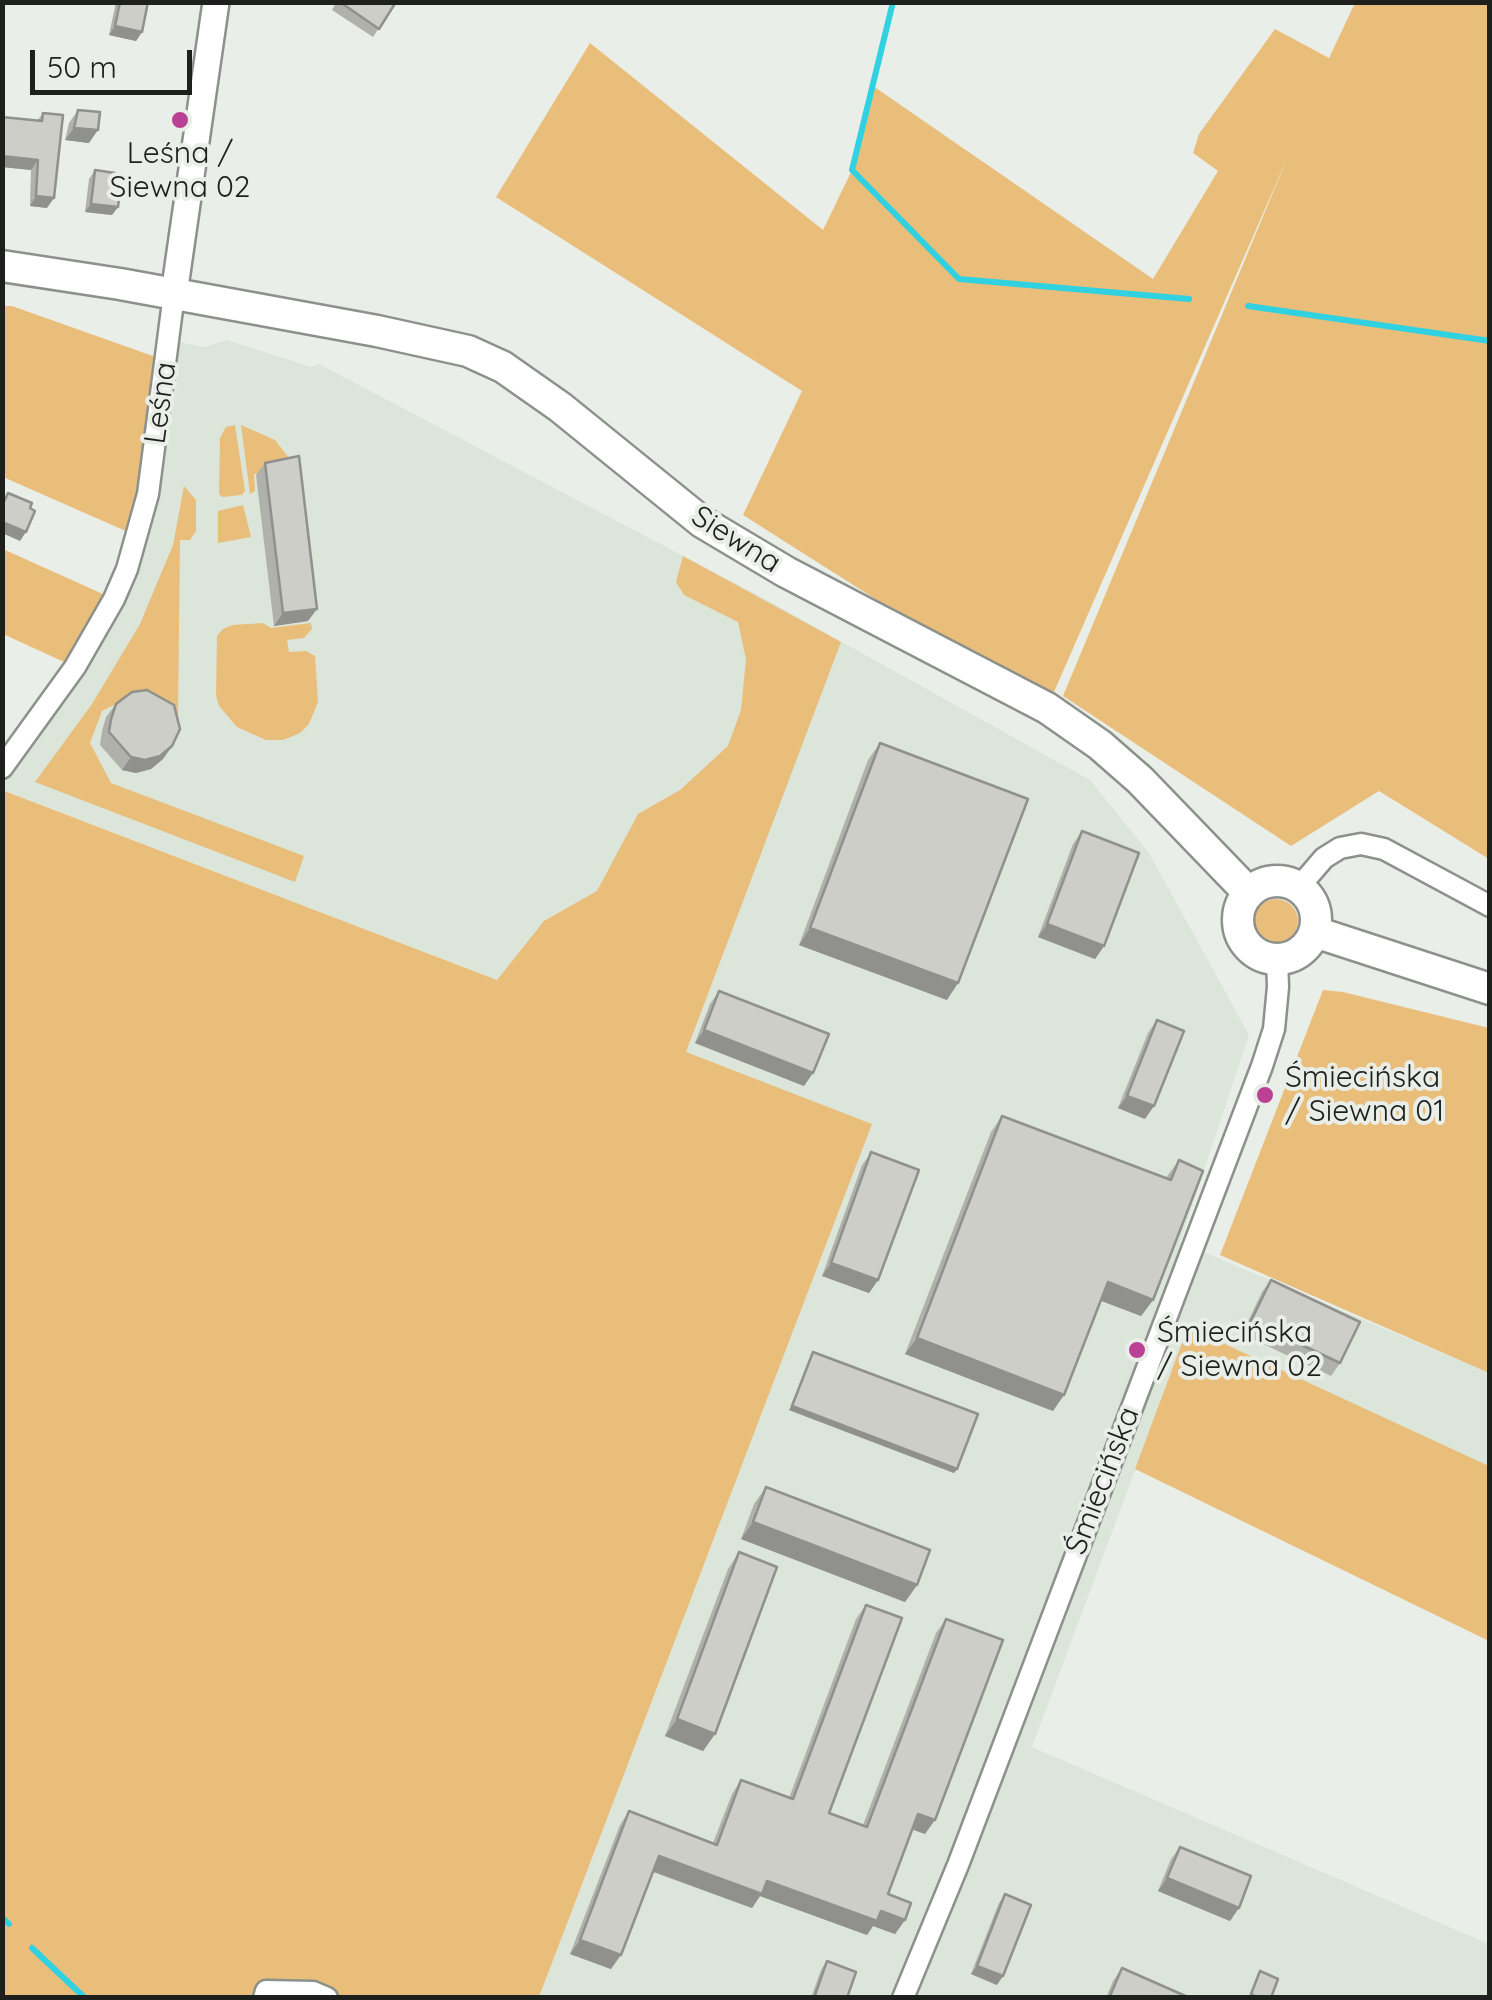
<!DOCTYPE html>
<meta charset="utf-8">
<style>
body{margin:0}
#map{position:relative;width:1492px;height:2000px;overflow:hidden;background:#eaeee9;font-family:Quicksand,sans-serif}
canvas{display:block}
.frame{position:absolute;inset:0;border:5px solid #1e201e;pointer-events:none}
.scale{position:absolute;left:30px;top:50px;width:162px;height:45px;box-sizing:border-box;border:5px solid #1e201e;border-top:0;padding-left:12px;font-size:30px;line-height:35px;white-space:nowrap;color:#1e201e;-webkit-text-stroke:8px #eaeee9;paint-order:stroke}
</style>
<div id="map">
<canvas width="1492" height="2000"></canvas>
<div class="frame"></div>
<div class="scale">50 m</div>
</div>
<script>
const g = document.querySelector('canvas').getContext('2d');
g.lineJoin = 'round';
function fill(path, color) {
  g.fillStyle = color;
  g.fill(path, 'evenodd');
}
function poly(rows) {
  const path = new Path2D();
  for (const r of rows) {
    if (r.length === 3) {
      path.moveTo(r[0] + r[2], r[1]);
      path.arc(r[0], r[1], r[2], 0, 2 * Math.PI);
      continue;
    }
    path.moveTo(r[0], r[1]);
    for (let i = 2; i < r.length; i += 2) path.lineTo(r[i], r[i + 1]);
  }
  return path;
}
function strokePath(path, color, width, dash) {
  g.strokeStyle = color;
  g.lineWidth = width;
  g.lineCap = dash ? 'butt' : 'round';
  g.setLineDash(dash || []);
  g.stroke(path);
}
function drawText(font, color, halo, rows, align = 'center') {
  g.font = font + ' Quicksand,sans-serif';
  g.lineWidth = 8;
  g.setLineDash([]);
  g.textBaseline = 'middle';
  g.strokeStyle = halo;
  g.fillStyle = color;
  for (const [text, x, y, turn = 0] of rows) {
    g.save();
    g.translate(x, y);
    g.rotate((+turn || 0) * Math.PI / 180);
    g.textAlign = isNaN(turn) ? turn : align;
    if (halo) g.strokeText(text, 0, 0);
    g.fillText(text, 0, 0);
    g.restore();
  }
}
fill(poly([
 [169,340,205,347,227,340,311,367,319,364,763,598,1090,780,1149,853,1249,1035,1180,1242,1489,1373,1489,1466,1188,1328,1032,1747,1489,1944,1489,1997,539,1997,872,1124,3,790,3,768,114,600]
]), '#dbe5d9');
fill(poly([
 [1355,3,1489,3,1489,859,1379,791,1291,846,1063,696,1289,154,1047,708,743,515,802,391,496,197,590,43,823,230,852,170,873,86,1153,279,1218,171,1193,153,1199,134,1275,29,1329,58],
 [3,306,12,306,167,361,137,536,3,477],
 [235,425,245,491,242,495,222,497,219,494,220,438,226,427],
 [241,425,275,440,289,458,267,472,254,474,255,491,250,494],
 [184,486,196,500,196,531,190,540,180,540,178,716,132,696,102,711,90,743,111,783,304,856,295,882,35,782,92,704,140,624,173,545],
 [243,505,251,537,218,543,218,511],
 [3,549,114,599,75,667,3,634],
 [683,556,841,642,686,1052,872,1124,539,1997,3,1997,2,790,497,980,544,921,597,891,638,814,680,790,728,746,741,710,746,659,738,622,684,595,676,582],
 [263,623,271,628,311,623,312,629,304,638,287,640,289,652,306,651,315,656,318,702,309,724,300,733,283,740,266,740,237,727,219,706,216,695,217,636,223,629,233,625],
 [1276,921,22],
 [1323,990,1343,992,1489,1028,1489,1373,1220,1255],
 [1188,1327,1489,1466,1489,1641,1135,1469]
]), '#e9be7b');
strokePath(poly([
 [893,2,852,170,959,279,1189,299],
 [1248,306,1490,341],
 [2,1917,9,1924],
 [32,1948,85,1998]
]), '#30d1e0', 6);
const minor = poly([
 [2,768,75,667,114,599,127,569,148,494,174,294],
 [1299,887,1324,858,1340,848,1361,844,1384,849,1490,906],
 [264,1998,266,1991,313,1992,327,1998],
 [903,1998,958,1865,1262,1066,1274,1029,1278,987,1277,959]
]);
const tertiary = poly([
 [174,294,216,2]
]);
const secondary = poly([
 [2,266,120,284,377,331,468,351,503,367,560,407,702,522,786,572,1047,708,1100,745,1140,780,1249,893],
 [1277,920,39],
 [1315,932,1490,989]
]);
strokePath(minor, '#8d918c', 25);
strokePath(tertiary, '#8d918c', 30);
strokePath(secondary, '#8d918c', 35);
strokePath(minor, '#fff', 20);
strokePath(tertiary, '#fff', 25);
strokePath(secondary, '#fff', 30);
fill(poly([
 [116,2,148,2,142,32,136,41,109,35],
 [336,2,396,2,373,37,332,10],
 [78,110,89,143,65,140,69,123],
 [43,113,47,208,30,206,31,170,2,167,2,117,37,121],
 [95,170,118,207,112,215,85,212,89,179],
 [265,463,308,621,274,626,256,475],
 [116,704,172,746,163,759,151,769,136,773,122,770,100,745,102,731,106,717],
 [880,743,947,1000,799,945,868,760],
 [1082,831,1104,946,1095,959,1038,937,1073,844],
 [719,991,804,1086,695,1043,710,1004],
 [1157,1020,1145,1119,1118,1108,1148,1033],
 [1002,1116,1166,1178,1179,1160,1153,1300,1141,1316,1101,1300,1053,1411,905,1354,991,1132],
 [871,1153,878,1280,869,1293,822,1276,862,1165],
 [1271,1280,1340,1363,1331,1376,1242,1334,1262,1292],
 [813,1352,957,1469,954,1473,789,1410],
 [766,1487,917,1585,905,1602,741,1539,754,1504],
 [739,1552,715,1734,703,1751,665,1736,728,1569],
 [866,1605,829,1813,863,1825,936,1633,946,1619,925,1834,912,1829,888,1894,905,1920,895,1934,873,1926,867,1935,760,1896,752,1908,653,1872,611,1969,570,1954,620,1825,629,1811,713,1843,732,1794,741,1780,789,1798,856,1619],
 [1180,1847,1230,1921,1158,1891,1171,1859],
 [1005,1894,997,1985,971,1974,999,1903],
 [827,1961,847,1998,811,1998,821,1970],
 [1122,1968,1190,1998,1106,1998,1113,1981]
]), '#b1b1ac');
fill(poly([
 [115,26,142,32,136,41,109,35],
 [74,128,98,130,89,143,65,140],
 [2,156,38,160,31,170,2,167],
 [36,196,54,198,47,208,30,206],
 [91,204,118,207,112,215,85,212],
 [2,522,26,532,20,541,2,533],
 [317,609,308,621,274,626,283,613],
 [172,746,163,759,151,769,136,773,122,770,131,757],
 [1047,924,1104,946,1095,959,1038,937],
 [810,928,958,983,947,1000,799,945],
 [704,1030,813,1073,804,1086,695,1043],
 [1127,1096,1154,1106,1145,1119,1118,1108],
 [831,1263,878,1280,869,1293,822,1276],
 [1108,1282,1153,1300,1141,1316,1096,1299],
 [917,1338,1064,1395,1053,1411,905,1354],
 [792,1406,957,1469,954,1473,789,1410],
 [753,1522,917,1585,905,1602,741,1539],
 [677,1719,715,1734,703,1751,665,1736],
 [918,1814,935,1820,925,1834,908,1828],
 [659,1856,767,1881,881,1911,905,1920,895,1934,873,1926,867,1935,760,1896,752,1908,649,1870],
 [1167,1878,1239,1908,1230,1921,1158,1891],
 [580,1940,621,1955,611,1969,570,1954],
 [977,1966,1003,1976,997,1985,971,1974]
]), '#90908c');
const building = poly([
 [120,2,148,2,142,32,115,26,120,2],
 [340,2,396,2,379,29,340,2],
 [78,110,100,112,98,130,74,128,78,110],
 [43,113,63,115,54,198,36,196,38,160,2,156,2,117,42,121,43,113],
 [95,170,122,174,118,207,91,204,95,170],
 [299,456,317,609,283,613,265,463,299,456],
 [8,493,32,503,30,508,35,511,26,532,2,522,2,506,8,493],
 [147,690,174,705,180,729,172,746,160,756,145,760,131,757,109,732,111,719,116,704,132,692,147,690],
 [880,743,1028,799,958,983,810,928,880,743],
 [1082,831,1139,853,1104,946,1047,924,1082,831],
 [719,991,829,1034,813,1073,704,1030,719,991],
 [1157,1020,1184,1031,1154,1106,1127,1096,1157,1020],
 [1002,1116,1171,1180,1179,1160,1203,1171,1153,1300,1108,1282,1064,1395,917,1338,1002,1116],
 [871,1152,919,1170,878,1280,831,1263,871,1152],
 [1271,1280,1360,1322,1340,1363,1251,1321,1271,1280],
 [813,1352,978,1414,957,1469,792,1406,813,1352],
 [766,1487,930,1550,917,1585,753,1522,766,1487],
 [739,1552,777,1567,715,1734,677,1719,739,1552],
 [866,1605,902,1618,829,1813,867,1827,946,1619,1003,1640,935,1820,918,1814,888,1894,911,1903,905,1920,881,1911,877,1921,767,1881,762,1894,659,1856,621,1955,580,1940,629,1811,717,1845,741,1780,793,1799,866,1605],
 [1180,1847,1251,1876,1239,1908,1167,1878,1180,1847],
 [1005,1894,1031,1905,1003,1976,977,1966,1005,1894],
 [827,1961,856,1972,847,1998,814,1998,827,1961],
 [1122,1968,1190,1998,1115,1998,1110,1996,1122,1968],
 [1260,1971,1278,1979,1271,1998,1259,1998,1251,1994,1260,1971]
]);
fill(building, '#cecec8');
strokePath(building, '#90908c', 2.5);
for (const [x, y, r, color] of [
 [180,120,10,"#bb4194"],
 [1265,1095,10,"#bb4194"],
 [1137,1350,10,"#bb4194"]
]) {
  const dot = new Path2D();
  dot.arc(x, y, r, 0, 2 * Math.PI);
  g.fillStyle = color;
  g.fill(dot);
  strokePath(dot, '#eaeee9', 4);
}
drawText('30px', '#1e201e', '#eaeee9', [
 ["Leśna /",180,154,"center"],
 ["Siewna 02",180,188,"center"],
 ["Śmiecińska",1285,1078],
 ["/ Siewna 01",1285,1112],
 ["Śmiecińska",1157,1333],
 ["/ Siewna 02",1157,1367]
], 'left');
drawText('30px', '#1e201e', '#eaeee9', [
 ["Leśna",161,403,-82],
 ["Siewna",736,540,32],
 ["Śmiecińska",1103,1481,-69]
]);
</script>
